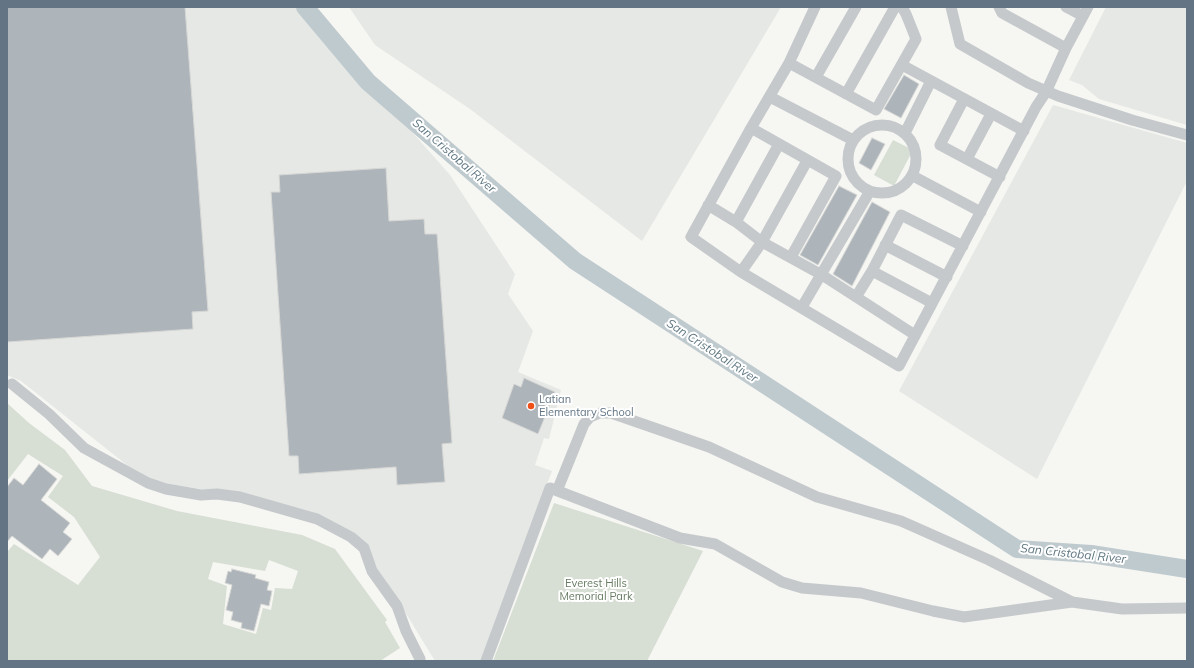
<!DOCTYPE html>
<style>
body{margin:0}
#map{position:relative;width:1194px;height:668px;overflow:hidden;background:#f6f6f2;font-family:Mulish,sans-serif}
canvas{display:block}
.frame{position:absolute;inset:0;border:8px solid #637585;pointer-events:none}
</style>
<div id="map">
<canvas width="1194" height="668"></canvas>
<div class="frame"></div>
</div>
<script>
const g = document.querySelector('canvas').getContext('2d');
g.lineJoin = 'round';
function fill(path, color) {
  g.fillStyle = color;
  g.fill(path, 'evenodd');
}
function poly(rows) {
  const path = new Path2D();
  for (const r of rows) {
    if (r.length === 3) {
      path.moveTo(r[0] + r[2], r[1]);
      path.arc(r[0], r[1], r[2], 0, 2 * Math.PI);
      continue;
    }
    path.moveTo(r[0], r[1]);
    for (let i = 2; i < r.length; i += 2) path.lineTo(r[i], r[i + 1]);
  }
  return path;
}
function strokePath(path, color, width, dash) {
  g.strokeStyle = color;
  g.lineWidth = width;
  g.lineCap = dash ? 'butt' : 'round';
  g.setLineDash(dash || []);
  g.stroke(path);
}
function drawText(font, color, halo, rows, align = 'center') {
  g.font = font + ' Mulish,sans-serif';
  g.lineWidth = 4;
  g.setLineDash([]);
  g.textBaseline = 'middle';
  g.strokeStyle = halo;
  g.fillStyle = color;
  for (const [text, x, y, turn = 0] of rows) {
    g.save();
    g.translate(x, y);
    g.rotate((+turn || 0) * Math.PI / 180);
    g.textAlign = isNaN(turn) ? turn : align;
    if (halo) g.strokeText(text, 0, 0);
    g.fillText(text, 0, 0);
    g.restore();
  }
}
fill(poly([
 [7,7,305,7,368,82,450,175,515,274,508,294,533,331,518,372,561,390,549,439,544,438,535,465,552,471,481,661,435,661,399,602,370,560,358,536,225,492,162,484,137,473,21,381,7,375],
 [349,7,781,7,642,241,470,109,375,45],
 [1106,7,1187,7,1187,125,1099,99,1082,85,1069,80],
 [1053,105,1187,143,1187,181,1037,479,899,391]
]), '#e6e8e5');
fill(poly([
 [893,140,913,150,894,186,874,175],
 [7,403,29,423,65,450,92,486,177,511,302,535,335,549,387,620,385,622,400,648,380,661,7,661,7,552,14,544,78,585,100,557,74,517,48,497,63,476,28,454,7,481],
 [269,560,298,571,292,589,275,588,271,610,263,608,256,634,223,624,227,586,208,579,213,562,265,571],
 [554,503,703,551,647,661,493,661]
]), '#d7ded3');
strokePath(poly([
 [305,7,368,82,575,261,1017,549,1091,554,1187,569]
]), '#bfcacf', 18);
const building = poly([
 [7,7,185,7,208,311,192,312,193,329,7,342,7,7],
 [904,75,919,84,901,118,884,109,904,75],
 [872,138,885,144,871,170,859,163,872,138],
 [386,168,389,221,424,219,425,234,437,234,452,443,442,444,445,482,397,485,396,467,299,474,298,456,289,456,271,192,280,192,279,175,386,168],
 [839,186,857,195,818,265,800,255,839,186],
 [872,202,890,212,852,286,833,274,872,202],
 [524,378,555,392,538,434,502,418,514,384,521,387,524,378],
 [39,464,57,479,41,500,70,523,63,532,72,539,58,556,50,549,42,559,12,536,7,542,7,487,14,478,23,485,39,464],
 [232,569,256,575,255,578,269,582,267,590,272,591,269,606,261,604,254,631,241,628,242,623,231,620,233,612,226,610,232,585,225,583,228,571,231,572,232,569]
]);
fill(building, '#adb5bb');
strokePath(building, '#d7d7d5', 1);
strokePath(poly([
 [815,7,789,63,751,128,691,237,741,272,899,366,1036,107,1046,92,1066,48,1088,7],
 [951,7,960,44,1028,83,1058,96,1132,120,1187,135],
 [999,7,1002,13,1066,48],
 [1066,7,1083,16],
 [789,63,876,110,916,39,906,14,902,7],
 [902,65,1024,131],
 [816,77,856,7],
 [846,94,895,7],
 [770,97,853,140],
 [964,99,940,145,1000,177],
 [882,159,34],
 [751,128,836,176,791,257],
 [905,133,931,81],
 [967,159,991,114],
 [913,176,981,212],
 [708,205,736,222,762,242,822,275,915,335],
 [736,222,779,144],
 [885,245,947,277],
 [872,271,932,303],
 [741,272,762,242,807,161],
 [856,297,872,271,901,215,963,246],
 [802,307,870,191],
 [12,384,49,414,84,448,148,483,166,489,201,495,217,494,240,497,317,519,351,537,364,548,372,571,397,606,406,631,420,659],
 [557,491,584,424,590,417,600,413,611,413,709,447,817,497,901,521,989,560,1072,602],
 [486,661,550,488,680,538,715,544,768,574,782,582,802,588,861,593,933,611,964,617,1072,602,1122,609,1187,608]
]), '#c5c9cc', 11);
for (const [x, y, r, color] of [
 [531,406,4,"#ef5019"]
]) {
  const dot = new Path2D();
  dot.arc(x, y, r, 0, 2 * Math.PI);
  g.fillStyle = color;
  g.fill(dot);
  strokePath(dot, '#fff', 1.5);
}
drawText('11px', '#637585', '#fff', [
 ["Latian",539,400],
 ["Elementary School",539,413]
], 'left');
drawText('11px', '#677c62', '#fff', [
 ["Everest Hills",596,584],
 ["Memorial Park",596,597]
]);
drawText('italic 12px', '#5f7782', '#fff', [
 ["San Cristobal River",454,156,41],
 ["San Cristobal River",712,351,33],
 ["San Cristobal River",1073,554,6]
]);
</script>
